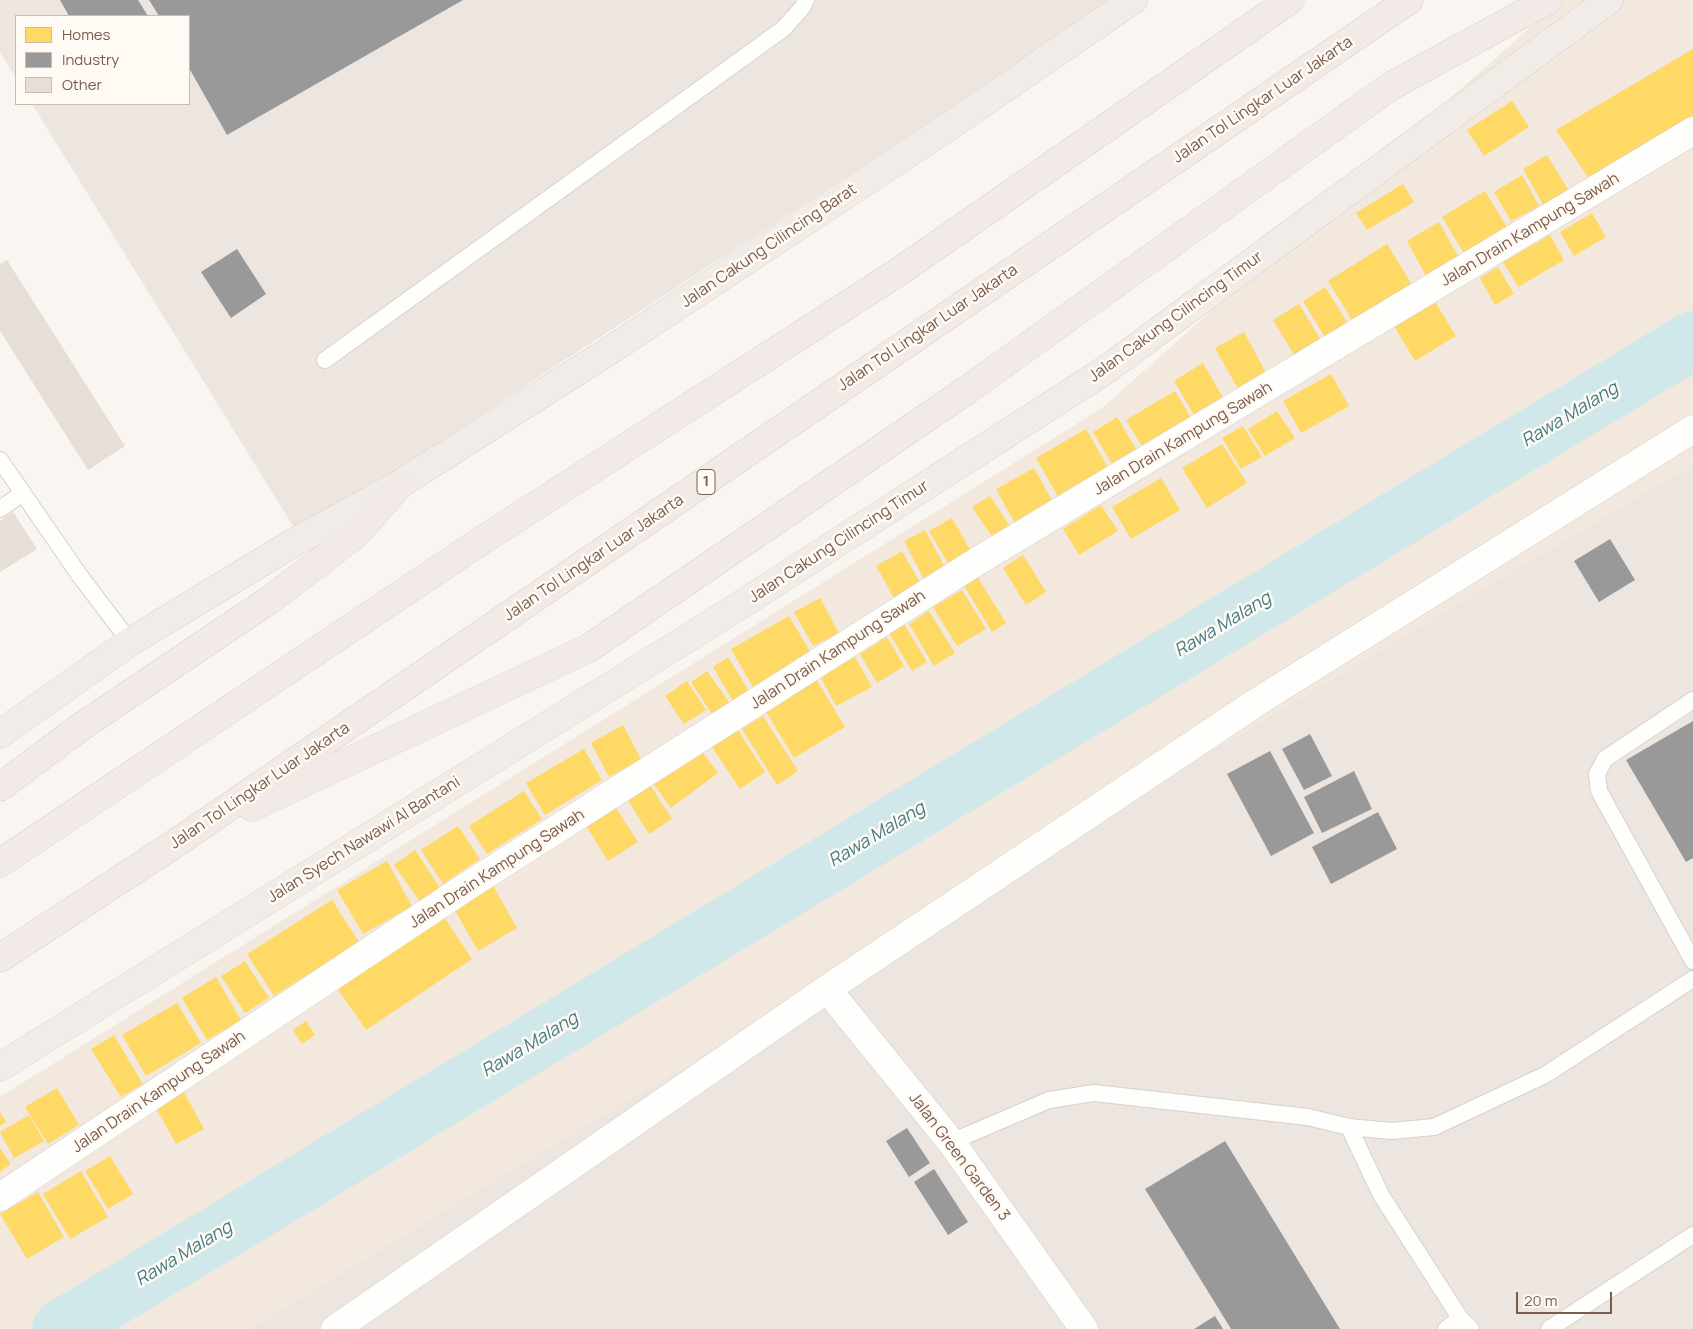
<!DOCTYPE html>
<style>
body{margin:0}
#map{position:relative;width:1693px;height:1329px;overflow:hidden;background:#f9f5f0;font-family:Manrope,sans-serif}
canvas{display:block}
.legend{position:absolute;left:15px;top:15px;width:175px;height:90px;box-sizing:border-box;background:#fffaf3;border:1px solid #cabbb1;margin:0;padding:6px 9px;list-style:none;font-size:15px;color:#7a5c4d}
.legend li{display:flex;align-items:center;gap:10px;height:25px}
.legend b{width:25px;border:1px solid #cabbb1}
.scale{position:absolute;left:1516px;top:1292px;width:96px;height:22px;box-sizing:border-box;border:2px solid #7a5c4d;border-top:0;padding-left:6px;font-size:15px;line-height:18px;white-space:nowrap;color:#7a5c4d;-webkit-text-stroke:4px #fffaf3;paint-order:stroke}
</style>
<div id="map">
<canvas width="1693" height="1329"></canvas>
<ul class="legend">
<li><b style="height:14px;background:#ffd966"></b>Homes</li>
<li><b style="height:14px;background:#999"></b>Industry</li>
<li><b style="height:14px;background:#e6ded7"></b>Other</li>
</ul>
<div class="scale">20 m</div>
</div>
<script>
const g = document.querySelector('canvas').getContext('2d');
g.lineJoin = 'round';
function fill(path, color) {
  g.fillStyle = color;
  g.fill(path, 'evenodd');
}
function poly(rows) {
  const path = new Path2D();
  for (const r of rows) {
    path.moveTo(r[0], r[1]);
    for (let i = 2; i < r.length; i += 2) path.lineTo(r[i], r[i + 1]);
  }
  return path;
}
function strokePath(path, color, width, dash) {
  g.strokeStyle = color;
  g.lineWidth = width;
  g.lineCap = dash ? 'butt' : 'round';
  g.setLineDash(dash || []);
  g.stroke(path);
}
function drawText(font, color, halo, rows, align = 'center') {
  g.font = font + ' Manrope,sans-serif';
  g.lineWidth = 5;
  g.setLineDash([]);
  g.textBaseline = 'middle';
  g.strokeStyle = halo;
  g.fillStyle = color;
  for (const [text, x, y, turn = 0] of rows) {
    g.save();
    g.translate(x, y);
    g.rotate((+turn || 0) * Math.PI / 180);
    g.textAlign = isNaN(turn) ? turn : align;
    if (halo) g.strokeText(text, 0, 0);
    g.fillText(text, 0, 0);
    g.restore();
  }
}
fill(poly([
 [1561,0,1693,0,1693,464,249,1329,0,1329,0,1097,1102,408]
]), '#f2e8de');
fill(poly([
 [0,0,1117,0,298,534,32,104,189,104,189,16,16,16,16,78,0,52],
 [1693,464,1693,1329,249,1329,824,983]
]), '#ede5e0');
fill(poly([
 [1693,49,1693,116,1590,180,1556,130],
 [1512,101,1529,127,1484,156,1467,130],
 [1547,155,1569,191,1544,206,1523,169],
 [1522,175,1539,206,1511,221,1494,192],
 [1403,184,1414,202,1367,230,1356,213],
 [1485,191,1508,229,1465,255,1442,217],
 [1592,213,1606,237,1574,256,1560,232],
 [1439,222,1459,258,1426,276,1407,241],
 [1550,235,1564,260,1518,287,1503,262],
 [1387,244,1414,288,1355,325,1328,281],
 [1498,267,1514,294,1495,305,1480,278],
 [1325,287,1349,325,1326,339,1303,301],
 [1435,302,1456,336,1415,361,1394,326],
 [1299,304,1322,342,1296,358,1273,320],
 [1244,332,1270,380,1242,396,1215,348],
 [1203,363,1226,403,1197,420,1174,381],
 [1331,374,1349,406,1301,433,1283,401],
 [1175,391,1192,420,1143,448,1126,420],
 [1277,411,1295,438,1265,456,1248,429],
 [1117,417,1142,459,1118,474,1093,432],
 [1243,426,1262,457,1241,469,1222,438],
 [1086,429,1110,471,1060,500,1036,458],
 [1222,444,1247,483,1207,508,1182,468],
 [1034,468,1055,506,1017,527,996,489],
 [1161,478,1180,510,1131,539,1112,507],
 [990,496,1012,529,995,541,972,507],
 [1101,505,1118,531,1079,555,1063,529],
 [952,518,973,555,951,568,929,531],
 [925,530,946,569,925,581,904,541],
 [902,551,924,590,898,605,876,566],
 [1023,555,1046,592,1026,605,1003,568],
 [977,576,1006,623,992,632,963,584],
 [962,590,986,629,957,646,933,607],
 [820,598,839,633,813,646,794,612],
 [929,611,955,653,934,666,909,624],
 [789,616,811,653,753,687,731,649],
 [904,624,927,662,912,671,889,633],
 [887,637,904,666,877,683,860,654],
 [728,657,750,693,734,703,713,667],
 [855,657,872,687,836,706,820,676],
 [707,671,731,705,714,717,691,682],
 [816,679,845,727,794,758,765,710],
 [687,681,706,710,684,724,665,696],
 [763,716,798,771,777,785,742,729],
 [623,725,641,759,609,777,591,743],
 [736,727,765,772,740,789,710,744],
 [697,745,718,773,671,808,650,779],
 [584,749,602,780,545,815,526,783],
 [650,785,672,819,649,834,627,799],
 [524,791,542,819,487,854,469,826],
 [614,805,638,842,608,861,585,824],
 [458,826,480,859,443,884,421,850],
 [415,850,440,888,420,902,394,865],
 [387,861,412,906,363,934,337,890],
 [492,884,517,928,478,951,453,907],
 [332,900,359,942,274,996,247,954],
 [442,914,472,959,366,1030,335,985],
 [245,961,269,998,245,1013,221,976],
 [216,977,241,1020,207,1040,182,998],
 [177,1003,201,1043,146,1076,122,1035],
 [306,1021,315,1035,302,1044,293,1030],
 [114,1035,143,1084,121,1097,91,1049],
 [57,1088,79,1125,48,1144,25,1107],
 [184,1092,204,1129,176,1144,156,1108],
 [0,1112,6,1122,0,1126],
 [29,1115,44,1141,14,1158,0,1132],
 [0,1148,11,1164,0,1172],
 [110,1156,133,1194,108,1209,85,1171],
 [81,1171,108,1217,70,1239,43,1194],
 [38,1192,64,1237,27,1259,0,1214]
]), '#ffd966');
fill(poly([
 [60,0,138,0,148,16,69,16],
 [149,0,463,0,227,135,189,68,189,16,159,16],
 [237,249,266,294,231,318,201,272],
 [1610,539,1635,580,1599,602,1574,561],
 [1693,721,1693,858,1686,862,1626,760],
 [1310,734,1332,776,1304,790,1282,749],
 [1270,751,1314,833,1271,856,1227,774],
 [1354,771,1372,809,1322,833,1304,797],
 [1378,812,1397,849,1331,884,1312,847],
 [907,1128,930,1163,909,1177,886,1141],
 [1225,1141,1340,1329,1231,1329,1145,1189],
 [934,1169,968,1222,948,1235,914,1182],
 [1215,1316,1223,1329,1194,1329]
]), '#999');
strokePath(poly([
 [61,1329,1693,340]
]), '#d0e8ea', 58);
fill(poly([
 [7,260,125,446,88,470,0,331,0,264],
 [13,512,37,549,0,572,0,521]
]), '#e6ded7');
const service = poly([
 [325,360,783,29,802,8,806,0],
 [0,460,80,576,130,642],
 [0,509,23,493],
 [1693,700,1605,759,1597,774,1599,791,1693,961],
 [1349,1127,1381,1195,1460,1318,1471,1329],
 [951,1142,1049,1100,1094,1093,1308,1117,1349,1127,1391,1131,1434,1127,1545,1075,1693,979],
 [1446,1329,1460,1318],
 [1549,1329,1693,1235]
]);
const minor = poly([
 [827,989,951,1142,1084,1329],
 [0,1197,466,887,976,562,1693,131],
 [335,1329,827,989,1257,702,1693,429]
]);
const trunk = poly([
 [0,734,130,642,293,543,400,484,609,351,945,129,1133,0],
 [0,1067,728,613,1104,371,1609,0]
]);
const motorway = poly([
 [0,787,82,726,268,601,334,551,358,532,400,484],
 [252,807,589,648,967,390,1391,86,1548,0],
 [0,863,481,541,900,271,1290,0],
 [0,958,176,843,1409,0]
]);
strokePath(service, '#d7d1cb', 18);
strokePath(minor, '#d7d1cb', 29);
strokePath(trunk, '#dad1cc', 29);
strokePath(motorway, '#dad1cc', 29);
strokePath(service, '#fefefd', 16);
strokePath(minor, '#fefefd', 28);
strokePath(trunk, '#f2ece8', 28);
strokePath(motorway, '#f2eae7', 28);
for (const [x, y, w] of [
 [706,482,18]
]) {
  const box = new Path2D();
  box.roundRect(x - w / 2, y - 12.5, w, 25, 4);
  g.fillStyle = '#fffaf3';
  g.fill(box);
  strokePath(box, '#7a5c4d', 1);
}
drawText('bold 15px', '#7a5c4d', null, [
 ["1",706,482]
]);
drawText('16px', '#7a5c4d', '#fffaf3', [
 ["Jalan Tol Lingkar Luar Jakarta",1263,100,-34],
 ["Jalan Drain Kampung Sawah",1530,230,-31],
 ["Jalan Cakung Cilincing Barat",769,246,-34],
 ["Jalan Cakung Cilincing Timur",1176,317,-36],
 ["Jalan Tol Lingkar Luar Jakarta",928,328,-34],
 ["Jalan Drain Kampung Sawah",1183,439,-31],
 ["Jalan Cakung Cilincing Timur",839,542,-33],
 ["Jalan Tol Lingkar Luar Jakarta",594,558,-34],
 ["Jalan Drain Kampung Sawah",838,650,-33],
 ["Jalan Tol Lingkar Luar Jakarta",260,786,-34],
 ["Jalan Syech Nawawi Al Bantani",364,840,-32],
 ["Jalan Drain Kampung Sawah",497,869,-33],
 ["Jalan Drain Kampung Sawah",159,1092,-34],
 ["Jalan Green Garden 3",959,1157,53]
]);
drawText('italic 18px', '#437c86', '#fffaf3', [
 ["Rawa Malang",1570,415,-31],
 ["Rawa Malang",1223,625,-31],
 ["Rawa Malang",877,835,-31],
 ["Rawa Malang",530,1045,-31],
 ["Rawa Malang",184,1254,-31]
]);
</script>
